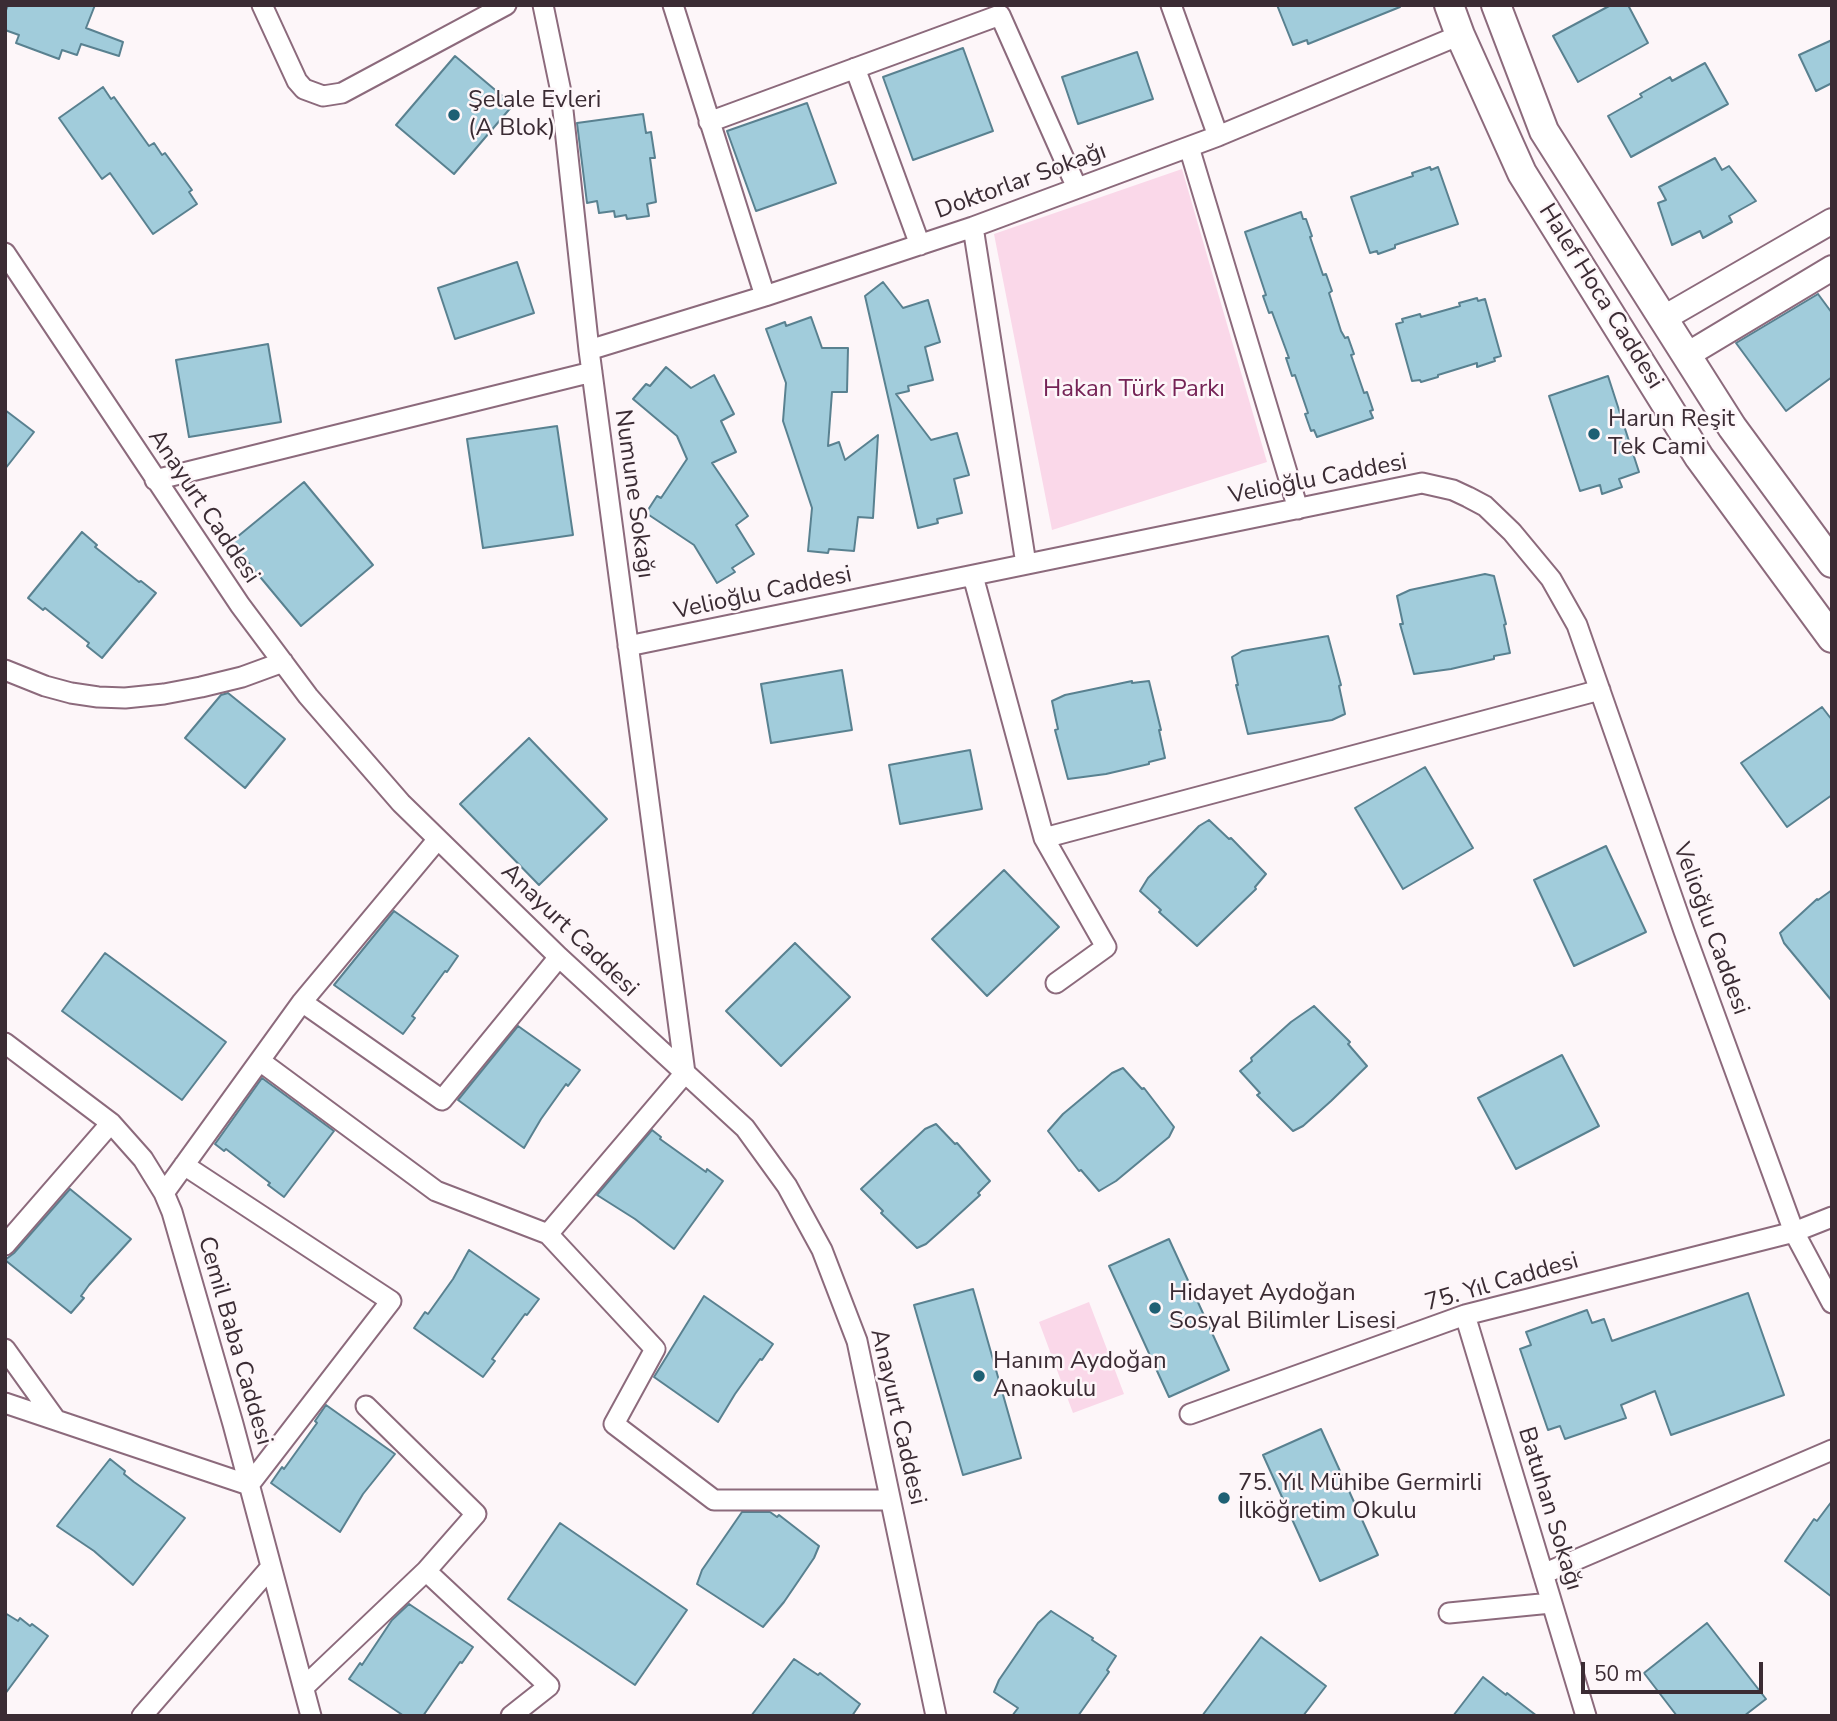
<!DOCTYPE html>
<meta charset="utf-8">
<style>
body{margin:0}
#map{position:relative;width:1837px;height:1721px;overflow:hidden;background:#fdf6f9;font-family:"Nunito Sans",sans-serif}
canvas{display:block}
.frame{position:absolute;inset:0;border:7px solid #3b2c34;pointer-events:none}
.scale{position:absolute;left:1581px;top:1662px;width:182px;height:32px;box-sizing:border-box;border:4px solid #3b2c34;border-top:0;padding-left:9px;font-size:21px;line-height:24px;white-space:nowrap;color:#3b2c34;-webkit-text-stroke:5px #fdf6f9;paint-order:stroke}
</style>
<div id="map">
<canvas width="1837" height="1721"></canvas>
<div class="frame"></div>
<div class="scale">50 m</div>
</div>
<script>
const g = document.querySelector('canvas').getContext('2d');
g.lineJoin = 'round';
function fill(path, color) {
  g.fillStyle = color;
  g.fill(path, 'evenodd');
}
function poly(rows) {
  const path = new Path2D();
  for (const r of rows) {
    path.moveTo(r[0], r[1]);
    for (let i = 2; i < r.length; i += 2) path.lineTo(r[i], r[i + 1]);
  }
  return path;
}
function strokePath(path, color, width, dash) {
  g.strokeStyle = color;
  g.lineWidth = width;
  g.lineCap = dash ? 'butt' : 'round';
  g.setLineDash(dash || []);
  g.stroke(path);
}
function drawText(font, color, halo, rows, align = 'center') {
  g.font = font + ' "Nunito Sans",sans-serif';
  g.lineWidth = 5;
  g.setLineDash([]);
  g.textBaseline = 'middle';
  g.strokeStyle = halo;
  g.fillStyle = color;
  for (const [text, x, y, turn = 0] of rows) {
    g.save();
    g.translate(x, y);
    g.rotate((+turn || 0) * Math.PI / 180);
    g.textAlign = isNaN(turn) ? turn : align;
    if (halo) g.strokeText(text, 0, 0);
    g.fillText(text, 0, 0);
    g.restore();
  }
}
fill(poly([
 [1182,169,1267,462,1052,530,994,234],
 [1089,1302,1124,1394,1073,1413,1039,1322]
]), '#fad8e9');
const building = poly([
 [8,5,95,5,86,28,123,42,119,56,81,44,77,55,62,50,59,59,16,43,19,35,5,30,5,13,8,5],
 [1277,5,1400,5,1400,7,1308,44,1307,40,1293,45,1277,5],
 [1611,5,1628,5,1648,43,1578,82,1553,36,1611,5],
 [1832,40,1832,83,1816,91,1799,55,1832,40],
 [963,48,993,131,913,160,883,77,963,48],
 [1137,52,1153,99,1078,124,1062,77,1137,52],
 [455,56,513,105,454,174,396,125,455,56],
 [1705,63,1728,104,1631,157,1608,116,1642,97,1640,94,1670,77,1672,81,1705,63],
 [103,87,111,99,114,97,149,146,154,143,162,155,165,153,192,190,189,192,197,204,153,234,110,173,102,179,59,118,103,87],
 [807,103,836,183,756,211,727,131,807,103],
 [643,114,646,133,651,132,655,158,650,158,656,202,647,204,649,216,627,219,626,215,615,217,614,211,599,213,597,201,587,203,577,123,643,114],
 [1715,158,1722,170,1729,166,1756,201,1729,216,1732,222,1703,238,1700,231,1672,245,1658,203,1666,200,1659,187,1715,158],
 [1430,167,1431,170,1438,167,1458,224,1395,245,1395,248,1378,254,1377,251,1370,253,1351,197,1413,176,1412,173,1430,167],
 [1301,212,1303,219,1306,219,1312,236,1310,237,1323,275,1326,274,1332,291,1329,293,1341,331,1345,338,1348,337,1354,354,1351,355,1364,393,1367,392,1373,410,1370,411,1373,418,1317,437,1314,430,1311,431,1305,414,1308,413,1295,375,1292,376,1286,358,1289,358,1272,312,1269,313,1263,296,1266,295,1245,232,1301,212],
 [517,262,534,313,455,339,438,288,517,262],
 [883,282,903,308,928,300,940,342,925,347,933,380,908,386,909,391,896,394,931,440,957,433,969,475,954,479,962,513,937,519,938,523,918,528,865,296,883,282],
 [1818,294,1832,313,1832,377,1786,411,1736,343,1818,294],
 [1477,298,1478,301,1485,299,1501,356,1494,358,1495,361,1477,367,1477,363,1438,375,1438,377,1421,382,1420,380,1412,381,1396,324,1403,322,1402,319,1420,314,1421,317,1460,306,1459,303,1477,298],
 [811,317,822,348,848,348,847,392,832,392,828,446,839,442,845,460,878,435,873,518,858,517,854,551,829,549,828,553,808,551,812,508,783,421,786,383,766,329,785,322,786,326,811,317],
 [268,344,281,422,189,437,176,360,268,344],
 [666,367,691,388,714,375,734,414,721,421,736,452,712,463,748,516,736,525,754,554,732,568,735,572,717,583,694,545,646,513,657,496,661,498,687,459,677,436,633,399,646,384,650,386,666,367],
 [1608,376,1639,472,1619,479,1622,487,1602,494,1600,485,1580,491,1549,396,1608,376],
 [5,410,34,432,5,469,5,410],
 [557,426,573,535,483,548,467,439,557,426],
 [304,482,373,565,301,626,231,542,304,482],
 [82,532,97,545,95,547,139,582,141,581,156,593,102,658,87,646,89,643,55,616,45,608,43,610,28,598,82,532],
 [1485,574,1494,576,1506,624,1504,625,1510,653,1494,656,1494,659,1451,669,1414,674,1400,624,1403,624,1397,596,1410,590,1485,574],
 [1328,636,1341,685,1339,686,1345,714,1332,720,1248,734,1236,685,1238,685,1232,657,1242,651,1328,636],
 [842,670,852,730,771,743,761,684,842,670],
 [1132,681,1132,683,1149,681,1161,730,1159,730,1165,758,1149,762,1149,764,1106,774,1068,779,1055,730,1058,729,1052,701,1065,695,1132,681],
 [228,693,285,739,245,788,185,738,221,695,228,693],
 [1822,707,1832,720,1832,795,1787,827,1741,763,1822,707],
 [529,738,607,819,539,885,460,804,529,738],
 [970,750,982,809,900,824,889,765,970,750],
 [1425,767,1473,848,1403,889,1355,808,1425,767],
 [1209,820,1229,839,1231,838,1266,874,1255,887,1256,889,1197,946,1159,912,1161,910,1140,891,1148,878,1199,826,1209,820],
 [1606,846,1646,932,1574,966,1534,880,1606,846],
 [1004,870,1059,927,987,996,932,939,1004,870],
 [1832,890,1832,1001,1784,943,1780,933,1817,899,1818,900,1832,890],
 [394,911,458,956,447,972,445,971,412,1016,415,1018,403,1034,334,985,394,911],
 [795,943,850,997,781,1066,726,1011,795,943],
 [105,953,226,1042,182,1100,62,1011,105,953],
 [1314,1006,1350,1042,1348,1044,1367,1066,1331,1101,1303,1126,1293,1131,1257,1095,1260,1093,1240,1071,1252,1061,1251,1058,1291,1022,1314,1006],
 [518,1026,580,1070,568,1086,566,1084,541,1119,524,1148,458,1100,518,1026],
 [1562,1055,1599,1126,1516,1169,1478,1098,1562,1055],
 [1123,1068,1142,1089,1144,1088,1174,1127,1169,1137,1116,1181,1099,1191,1081,1170,1079,1171,1048,1131,1063,1114,1112,1073,1123,1068],
 [262,1078,334,1131,284,1197,268,1185,270,1183,226,1149,224,1151,215,1144,262,1078],
 [936,1124,955,1144,957,1143,990,1181,978,1193,980,1195,944,1228,926,1244,917,1248,881,1213,883,1211,861,1189,925,1129,936,1124],
 [652,1130,661,1137,660,1139,706,1172,707,1169,723,1181,674,1249,635,1219,597,1195,652,1130],
 [70,1189,131,1239,89,1285,81,1296,84,1298,71,1313,5,1260,14,1253,70,1189],
 [1169,1239,1229,1370,1169,1397,1109,1266,1169,1239],
 [469,1250,539,1299,527,1315,525,1314,492,1359,495,1361,483,1377,414,1328,425,1312,428,1314,453,1279,469,1250],
 [973,1289,1021,1458,963,1475,914,1305,973,1289],
 [1748,1293,1784,1395,1671,1435,1655,1391,1621,1405,1626,1418,1565,1439,1560,1426,1548,1430,1520,1349,1531,1345,1526,1332,1587,1310,1592,1323,1604,1319,1612,1341,1748,1293],
 [704,1296,773,1344,762,1360,760,1359,735,1394,718,1422,654,1377,704,1296],
 [326,1405,395,1454,363,1494,340,1532,271,1483,282,1467,284,1469,317,1423,315,1421,326,1405],
 [1321,1429,1378,1555,1320,1581,1263,1455,1321,1429],
 [110,1459,125,1471,124,1474,134,1482,185,1518,133,1585,94,1551,57,1526,110,1459],
 [1832,1501,1832,1597,1785,1561,1814,1519,1817,1521,1832,1501],
 [742,1512,770,1512,777,1517,779,1515,819,1546,814,1558,784,1602,763,1627,697,1584,702,1570,742,1512],
 [560,1523,687,1610,635,1685,508,1599,560,1523],
 [409,1604,473,1647,462,1663,460,1662,423,1716,404,1716,349,1679,360,1663,362,1665,392,1620,409,1604],
 [1051,1611,1093,1638,1092,1640,1116,1656,1107,1670,1109,1672,1078,1716,1012,1716,1018,1708,994,1692,999,1680,1038,1623,1051,1611],
 [5,1613,18,1621,20,1618,30,1626,32,1624,48,1636,5,1694,5,1613],
 [1707,1623,1766,1699,1744,1716,1677,1716,1644,1673,1707,1623],
 [1261,1637,1326,1686,1303,1716,1202,1716,1261,1637],
 [794,1659,818,1675,820,1673,860,1704,852,1716,751,1716,794,1659],
 [1483,1677,1506,1695,1507,1693,1537,1716,1453,1716,1483,1677]
]);
fill(building, '#a1ccdb');
strokePath(building, '#598190', 2);
const minor = poly([
 [262,5,297,81,304,89,323,96,342,93,506,5],
 [543,5,561,92,589,350,685,1073,548,1234],
 [673,5,765,296],
 [1171,5,1218,136],
 [855,68,920,245],
 [709,122,1000,15,1077,188],
 [1189,147,1298,509],
 [973,227,1026,564],
 [5,253,240,605,308,696,401,803,559,957,745,1128,787,1186,822,1250,857,1341,936,1716],
 [589,350,765,296,973,227,1218,136,1460,35],
 [155,480,592,372],
 [973,576,1044,838,1106,947,1056,983],
 [628,646,1422,483,1453,490,1468,497,1485,506,1512,532,1551,579,1577,625,1684,931,1794,1232,1832,1303],
 [5,670,45,686,71,693,98,697,125,698,164,694,201,687,242,677,283,662],
 [1044,838,1600,690],
 [302,1002,442,1100,559,957],
 [5,1043,111,1123,143,1159,164,1193,172,1212,233,1424,311,1716],
 [260,1061,436,1191,548,1234,655,1349,614,1424,714,1500,890,1500],
 [164,1193,302,1002,438,839],
 [5,1245,111,1123],
 [1465,1315,1586,1716],
 [5,1349,56,1420],
 [5,1403,249,1485,391,1301,184,1165],
 [366,1406,476,1514,426,1571],
 [1190,1414,1465,1315,1794,1232,1832,1217],
 [1543,1574,1832,1450],
 [1449,1613,1551,1603],
 [304,1687,426,1571,549,1686,511,1716],
 [142,1716,271,1567]
]);
const tertiary = poly([
 [1664,318,1832,221],
 [1687,355,1832,268]
]);
const secondary = poly([
 [1449,5,1460,35,1522,173,1699,457,1832,638],
 [1496,5,1544,131,1732,427,1832,563]
]);
strokePath(minor, '#8c6a7c', 23);
strokePath(tertiary, '#8c6a7c', 28);
strokePath(secondary, '#8c6a7c', 32);
strokePath(minor, '#fff', 19);
strokePath(tertiary, '#fff', 24);
strokePath(secondary, '#fff', 28);
for (const [x, y, r, color] of [
 [454,115,7,"#1e6074"],
 [1594,434,7,"#1e6074"],
 [1155,1308,7,"#1e6074"],
 [979,1376,7,"#1e6074"],
 [1224,1498,7,"#1e6074"]
]) {
  const dot = new Path2D();
  dot.arc(x, y, r, 0, 2 * Math.PI);
  g.fillStyle = color;
  g.fill(dot);
  strokePath(dot, '#fdf6f9', 2.5);
}
drawText('24px', '#3b2c34', '#fdf6f9', [
 ["Şelale Evleri",468,101],
 ["(A Blok)",468,129],
 ["Harun Reşit",1608,420],
 ["Tek Cami",1608,448],
 ["Hidayet Aydoğan",1169,1294],
 ["Sosyal Bilimler Lisesi",1169,1322],
 ["Hanım Aydoğan",993,1362],
 ["Anaokulu",993,1390],
 ["75. Yıl Mühibe Germirli",1238,1484],
 ["İlköğretim Okulu",1238,1512]
], 'left');
drawText('24px', '#3b2c34', '#fdf6f9', [
 ["Doktorlar Sokağı",1021,182,-20],
 ["Halef Hoca Caddesi",1600,297,58],
 ["Velioğlu Caddesi",1318,480,-11],
 ["Numune Sokağı",633,494,82],
 ["Anayurt Caddesi",203,507,56],
 ["Velioğlu Caddesi",763,594,-12],
 ["Velioğlu Caddesi",1710,929,70],
 ["Anayurt Caddesi",569,931,44],
 ["75. Yıl Caddesi",1502,1283,-16],
 ["Cemil Baba Caddesi",234,1341,74],
 ["Anayurt Caddesi",897,1417,77],
 ["Batuhan Sokağı",1549,1509,73]
]);
drawText('24px', '#752356', '#fdf6f9', [
 ["Hakan Türk Parkı",1134,390]
]);
</script>
